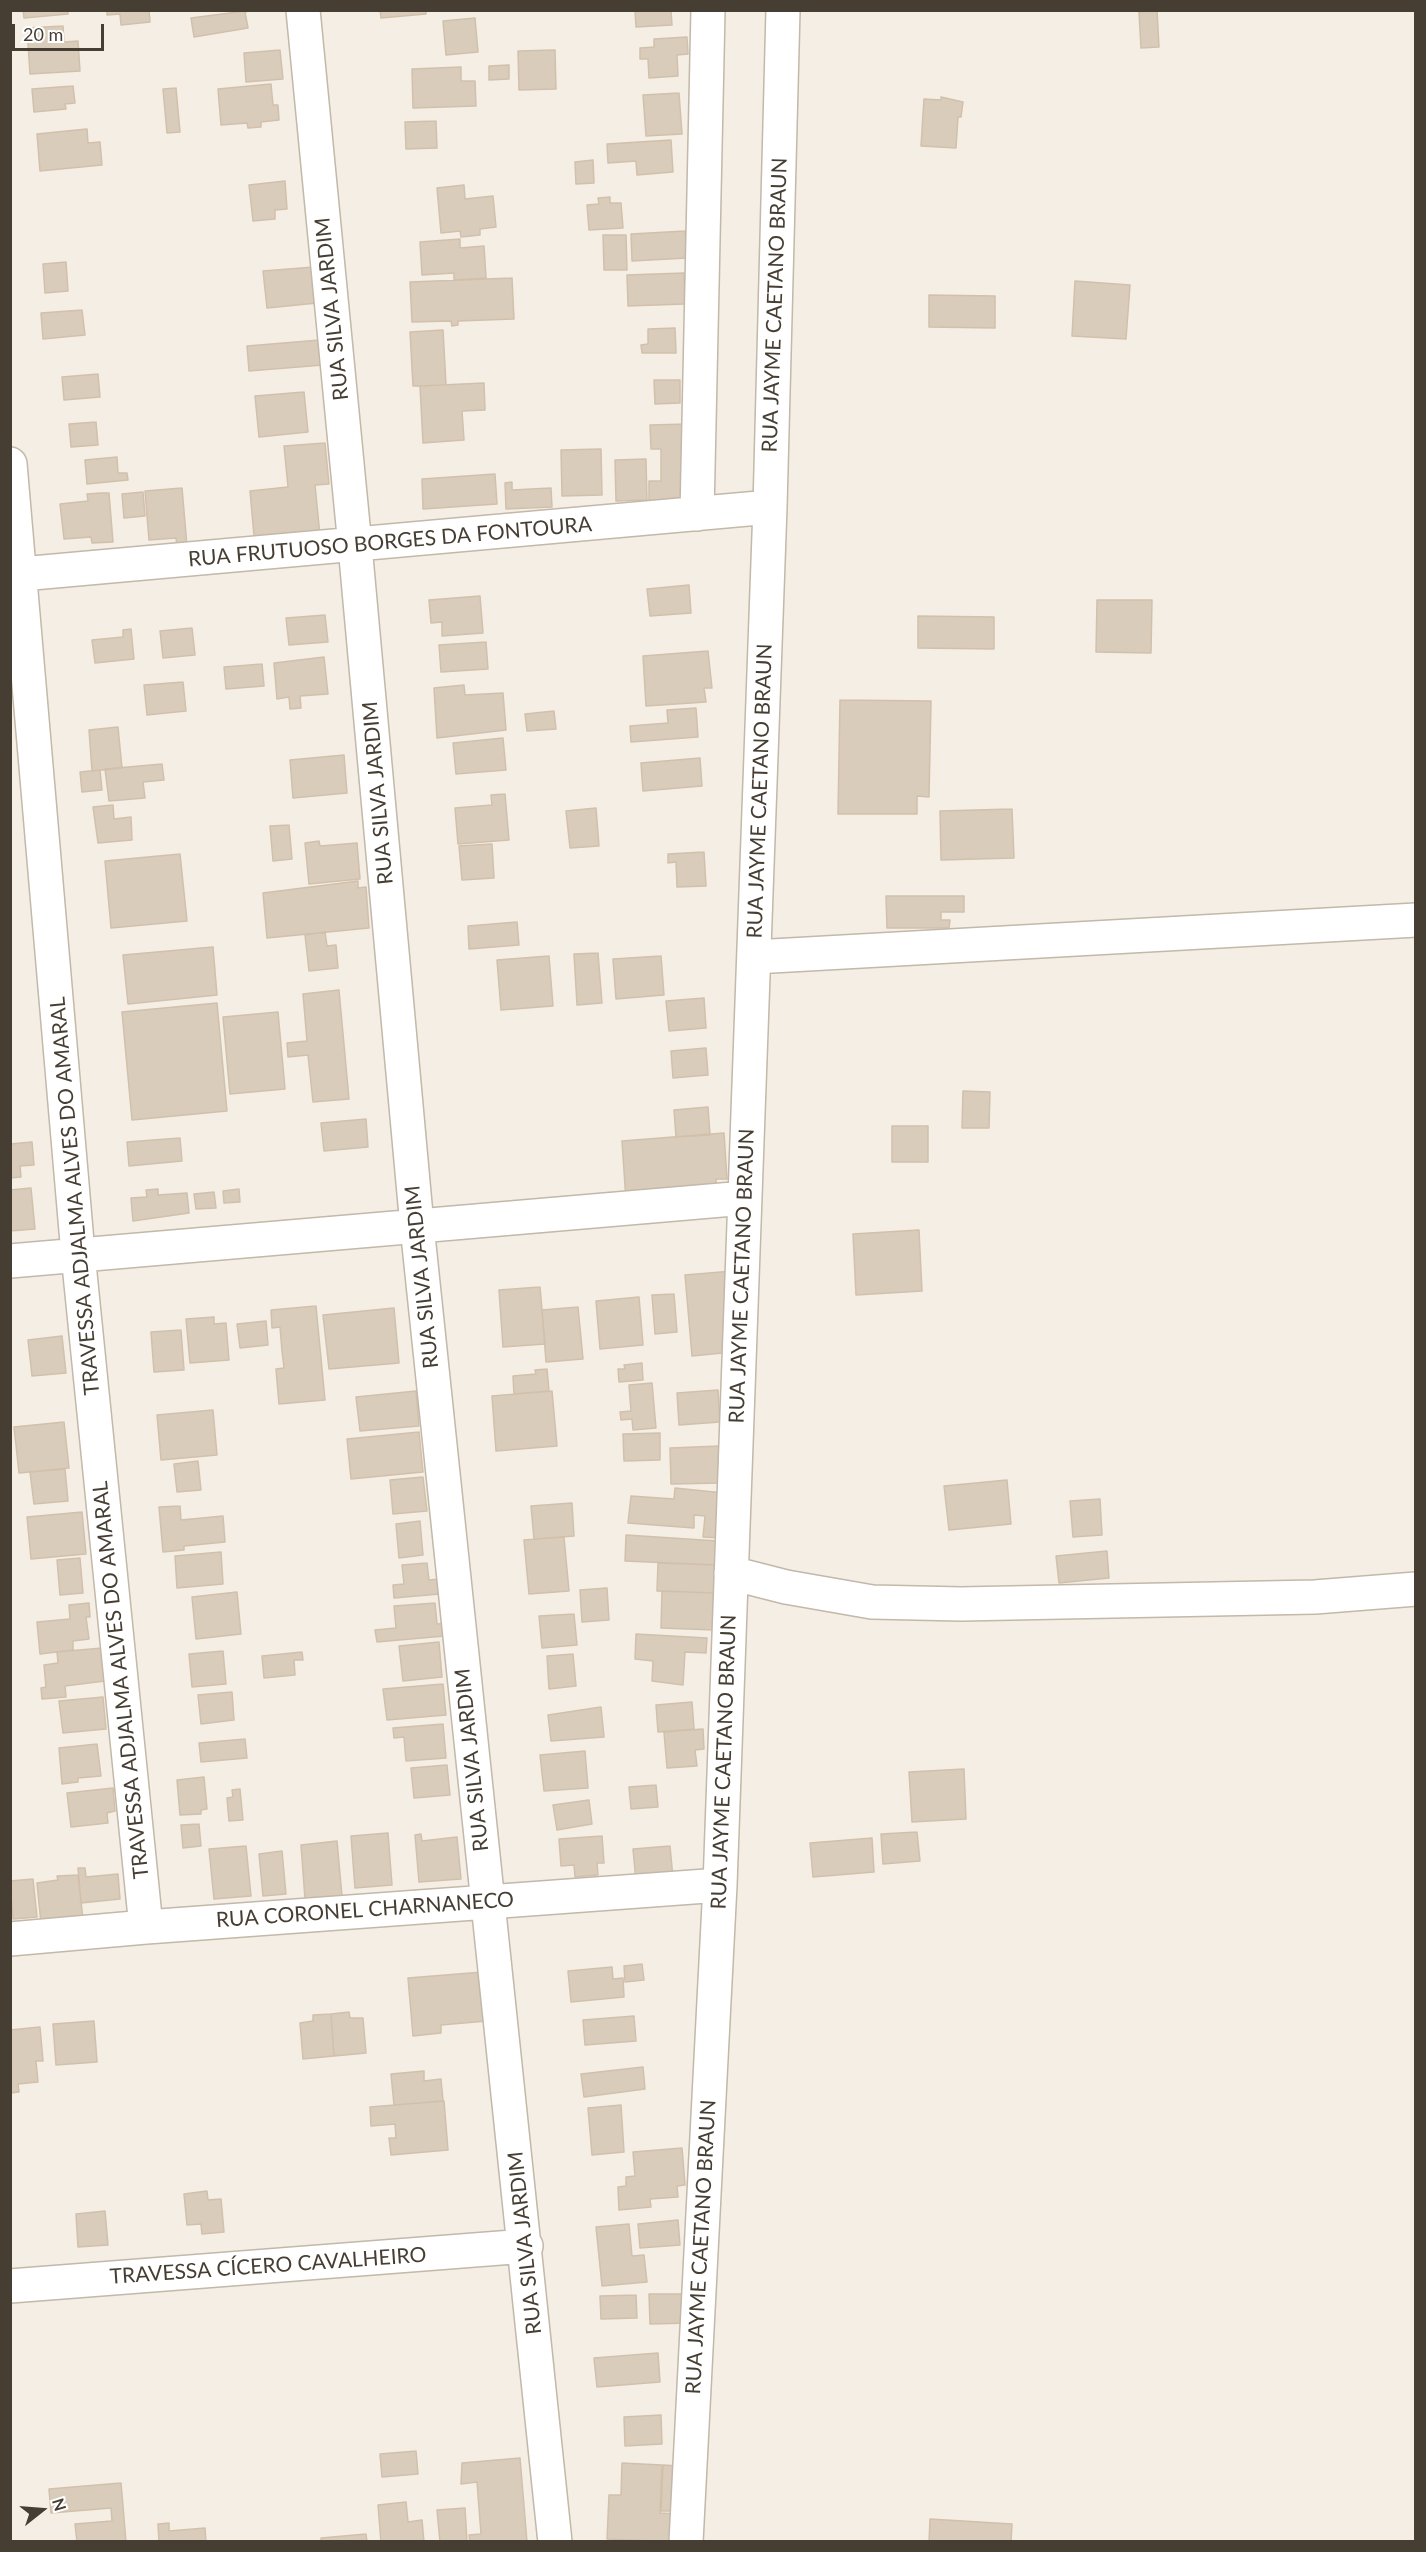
<!DOCTYPE html>
<meta charset="utf-8">
<style>
body{margin:0}
#map{position:relative;width:1426px;height:2552px;overflow:hidden;background:#f4eee4;font-family:Lato,sans-serif}
canvas{display:block}
.frame{position:absolute;inset:0;border:12px solid #463e33;pointer-events:none}
.north{position:absolute;left:12px;top:2480px;width:60px;height:60px;-webkit-text-stroke:4px #fff;paint-order:stroke;rotate:73deg;font-size:16px;font-weight:700;line-height:24px;text-align:center;color:#463e33}
.north::after{content:'';display:block;margin:auto;width:21px;height:27px;background:#463e33;clip-path:polygon(50% 0,100% 100%,50% 72%,0 100%)}
.scale{position:absolute;left:12px;top:24px;width:92px;height:27px;box-sizing:border-box;border:3px solid #463e33;border-top:0;padding-left:8px;font-size:18px;line-height:21px;white-space:nowrap;color:#463e33;-webkit-text-stroke:4px #fff;paint-order:stroke}
</style>
<div id="map">
<canvas width="1426" height="2552"></canvas>
<div class="frame"></div>
<div class="north">N</div>
<div class="scale">20 m</div>
</div>
<script>
const g = document.querySelector('canvas').getContext('2d');
g.lineJoin = 'round';
function fill(path, color) {
  g.fillStyle = color;
  g.fill(path, 'evenodd');
}
function poly(rows) {
  const path = new Path2D();
  for (const r of rows) {
    path.moveTo(r[0], r[1]);
    for (let i = 2; i < r.length; i += 2) path.lineTo(r[i], r[i + 1]);
  }
  return path;
}
function strokePath(path, color, width, dash) {
  g.strokeStyle = color;
  g.lineWidth = width;
  g.lineCap = dash ? 'butt' : 'round';
  g.setLineDash(dash || []);
  g.stroke(path);
}
function drawText(font, color, halo, rows, align = 'center') {
  g.font = font + ' Lato,sans-serif';
  g.lineWidth = 4.5;
  g.setLineDash([]);
  g.textBaseline = 'middle';
  g.strokeStyle = halo;
  g.fillStyle = color;
  for (const [text, x, y, turn = 0] of rows) {
    g.save();
    g.translate(x, y);
    g.rotate((+turn || 0) * Math.PI / 180);
    g.textAlign = isNaN(turn) ? turn : align;
    if (halo) g.strokeText(text, 0, 0);
    g.fillText(text, 0, 0);
    g.restore();
  }
}
const building = poly([
 [23,10,68,10,68,14,24,18,23,10],
 [107,10,149,10,150,22,121,25,120,14,107,15,107,10],
 [253,10,245,12,248,28,194,37,191,18,253,10],
 [380,10,426,10,426,14,381,18,380,10],
 [635,10,671,10,672,25,636,27,635,10],
 [1157,10,1159,47,1141,48,1139,12,1157,10],
 [475,18,478,52,446,55,443,21,475,18],
 [63,26,64,42,78,41,80,71,30,74,27,28,63,26],
 [687,37,688,54,677,55,678,76,649,78,648,59,640,59,640,48,654,47,654,39,687,37],
 [280,50,283,79,246,82,244,53,280,50],
 [555,50,556,89,519,90,518,51,555,50],
 [509,65,509,79,489,80,489,66,509,65],
 [461,67,461,81,475,81,476,106,413,108,412,69,461,67],
 [271,84,273,105,278,105,279,120,261,122,261,127,248,128,247,123,221,125,218,89,271,84],
 [73,86,75,103,65,104,66,109,34,112,32,89,73,86],
 [176,88,180,132,167,133,163,89,176,88],
 [679,93,682,134,646,136,643,95,679,93],
 [941,97,963,102,961,117,958,117,956,148,921,146,924,99,941,100,941,97],
 [436,121,437,148,406,149,405,122,436,121],
 [87,129,88,143,100,142,102,165,40,171,37,134,87,129],
 [671,140,673,172,637,175,636,161,608,163,607,144,671,140],
 [593,160,594,183,576,184,575,162,593,160],
 [285,181,287,209,275,210,275,219,253,221,249,185,285,181],
 [464,185,465,199,493,196,496,227,480,229,480,235,461,237,460,231,441,233,437,188,464,185],
 [610,197,610,203,621,203,623,228,589,230,587,205,599,204,598,198,610,197],
 [685,231,687,258,632,261,631,234,685,231],
 [603,235,626,235,627,270,604,270,603,235],
 [460,239,460,248,484,246,486,278,454,280,454,273,422,275,420,242,460,239],
 [66,262,68,291,45,293,43,264,66,262],
 [314,267,317,303,267,308,263,271,314,267],
 [684,273,685,304,628,306,627,275,684,273],
 [512,278,514,319,458,321,458,325,452,326,451,321,412,322,410,282,512,278],
 [1075,281,1130,285,1126,339,1072,336,1075,281],
 [929,295,995,296,995,328,929,327,929,295],
 [82,310,85,335,43,339,41,313,82,310],
 [675,328,676,353,642,353,641,345,648,344,648,329,675,328],
 [443,330,446,385,413,386,410,332,443,330],
 [320,340,323,365,249,371,247,346,320,340],
 [98,374,100,397,64,400,62,377,98,374],
 [654,380,680,380,680,403,655,404,654,380],
 [484,383,485,410,462,411,464,440,423,443,420,386,484,383],
 [304,392,308,432,259,437,255,396,304,392],
 [96,422,98,445,71,447,69,424,96,422],
 [688,424,689,503,649,503,649,481,661,481,661,449,651,449,650,425,688,424],
 [325,443,329,484,315,485,321,546,255,547,250,491,288,487,284,446,325,443],
 [601,449,602,495,562,496,561,450,601,449],
 [117,457,118,473,127,473,128,480,87,484,85,460,117,457],
 [646,459,647,500,616,501,615,460,646,459],
 [495,474,497,504,423,509,422,479,495,474],
 [512,482,512,490,551,488,552,507,506,509,505,483,512,482],
 [182,488,187,546,177,547,176,538,149,540,145,491,182,488],
 [143,492,145,516,124,518,122,494,143,492],
 [101,493,109,493,113,542,92,543,91,537,64,539,60,504,88,501,87,494,101,493],
 [689,585,691,613,650,616,647,589,689,585],
 [480,596,483,633,442,636,442,622,431,623,429,600,480,596],
 [1097,600,1152,600,1151,653,1096,652,1097,600],
 [325,615,328,642,289,645,286,618,325,615],
 [918,616,994,617,994,649,918,648,918,616],
 [192,628,195,655,163,658,160,631,192,628],
 [131,629,134,659,95,663,92,640,123,637,123,630,131,629],
 [486,642,488,669,441,672,439,645,486,642],
 [708,651,712,688,704,688,706,702,646,706,643,656,708,651],
 [324,657,328,694,300,696,301,708,290,709,289,697,277,699,274,663,324,657],
 [262,664,264,686,226,689,224,667,262,664],
 [183,682,186,711,147,715,144,685,183,682],
 [464,685,465,695,503,693,506,730,437,738,434,688,464,685],
 [840,700,931,701,929,797,917,796,917,814,838,814,840,700],
 [696,708,698,737,631,742,630,726,668,723,667,710,696,708],
 [554,711,556,729,527,731,525,714,554,711],
 [118,727,122,768,92,771,89,730,118,727],
 [503,738,506,770,456,774,453,743,503,738],
 [344,755,347,793,293,798,290,760,344,755],
 [700,758,702,786,643,791,641,763,700,758],
 [162,764,164,780,143,782,145,798,109,801,105,769,162,764],
 [100,770,102,790,82,792,80,772,100,770],
 [505,794,509,840,458,844,455,808,492,805,491,795,505,794],
 [113,805,114,819,131,817,132,840,98,843,93,807,113,805],
 [596,808,599,846,570,848,566,811,596,808],
 [1012,809,1014,858,941,860,940,811,1012,809],
 [289,825,292,859,273,861,270,826,289,825],
 [319,841,320,846,357,843,360,879,309,884,305,843,319,841],
 [492,844,494,878,462,880,459,846,492,844],
 [704,852,706,886,677,887,676,862,668,863,668,854,704,852],
 [180,854,187,921,111,928,105,861,180,854],
 [358,881,358,888,366,887,369,928,267,938,263,893,358,881],
 [886,896,964,896,964,912,941,912,941,920,950,920,949,928,887,928,886,896],
 [517,922,519,945,469,949,468,926,517,922],
 [325,932,327,946,336,945,338,968,309,971,305,935,325,932],
 [213,947,217,995,128,1004,123,955,213,947],
 [598,953,602,1003,577,1005,574,954,598,953],
 [549,956,553,1006,501,1010,497,960,549,956],
 [661,956,664,995,616,999,613,959,661,956],
 [339,990,349,1099,313,1102,308,1055,288,1057,287,1043,307,1041,303,994,339,990],
 [704,998,706,1028,669,1031,666,1001,704,998],
 [217,1003,227,1111,132,1120,122,1012,217,1003],
 [278,1012,285,1089,230,1094,223,1017,278,1012],
 [706,1048,708,1075,673,1078,671,1051,706,1048],
 [963,1091,990,1092,989,1128,962,1128,963,1091],
 [708,1107,710,1135,676,1137,674,1110,708,1107],
 [366,1119,368,1147,324,1151,321,1123,366,1119],
 [892,1126,928,1126,928,1162,892,1162,892,1126],
 [724,1133,727,1179,716,1179,717,1194,626,1201,622,1141,724,1133],
 [180,1138,182,1161,129,1166,127,1142,180,1138],
 [32,1142,34,1165,20,1166,21,1177,10,1178,10,1144,32,1142],
 [31,1188,35,1229,10,1231,10,1190,31,1188],
 [158,1189,158,1195,187,1193,189,1213,133,1221,131,1198,147,1197,146,1190,158,1189],
 [239,1189,240,1202,224,1203,223,1191,239,1189],
 [214,1192,216,1208,196,1209,194,1194,214,1192],
 [919,1230,922,1291,856,1295,853,1234,919,1230],
 [733,1271,733,1352,692,1356,685,1275,733,1271],
 [540,1287,545,1344,503,1347,499,1290,540,1287],
 [674,1294,677,1332,655,1334,652,1295,674,1294],
 [639,1297,643,1345,600,1349,596,1301,639,1297],
 [316,1306,325,1400,279,1404,276,1369,284,1368,282,1351,280,1327,272,1328,271,1310,316,1306],
 [578,1307,583,1359,546,1362,542,1310,578,1307],
 [394,1308,399,1363,329,1369,323,1315,394,1308],
 [214,1317,214,1324,226,1323,229,1360,190,1363,186,1319,214,1317],
 [266,1321,268,1345,240,1348,237,1324,266,1321],
 [181,1330,184,1370,154,1372,151,1332,181,1330],
 [62,1336,66,1373,32,1376,28,1340,62,1336],
 [642,1363,643,1380,619,1382,618,1369,625,1369,624,1365,642,1363],
 [547,1369,549,1391,514,1394,513,1376,536,1374,535,1370,547,1369],
 [652,1383,656,1428,633,1430,632,1419,621,1420,620,1412,631,1411,629,1385,652,1383],
 [718,1390,720,1422,679,1425,677,1393,718,1390],
 [416,1391,419,1426,360,1431,356,1397,416,1391],
 [552,1391,557,1446,496,1451,492,1396,552,1391],
 [213,1410,217,1455,161,1460,157,1415,213,1410],
 [64,1422,69,1468,19,1473,14,1427,64,1422],
 [419,1432,423,1472,351,1479,347,1439,419,1432],
 [660,1433,660,1460,624,1461,623,1434,660,1433],
 [720,1446,721,1483,671,1484,670,1448,720,1446],
 [198,1461,201,1490,177,1492,174,1464,198,1461],
 [65,1469,68,1501,34,1504,30,1472,65,1469],
 [423,1477,427,1511,393,1514,390,1480,423,1477],
 [1007,1480,1011,1524,949,1530,944,1486,1007,1480],
 [675,1488,724,1493,720,1538,703,1537,705,1516,694,1515,694,1528,628,1523,631,1496,674,1499,675,1488],
 [1100,1499,1102,1535,1073,1537,1070,1501,1100,1499],
 [572,1503,574,1536,534,1539,531,1506,572,1503],
 [180,1506,181,1520,223,1516,225,1542,184,1546,184,1550,163,1552,159,1507,180,1506],
 [82,1512,86,1554,31,1559,27,1517,82,1512],
 [420,1521,423,1555,399,1558,396,1524,420,1521],
 [626,1535,718,1541,717,1565,625,1561,626,1535],
 [564,1537,569,1591,529,1594,524,1540,564,1537],
 [1107,1551,1109,1578,1059,1583,1056,1556,1107,1551],
 [221,1552,223,1584,177,1588,175,1556,221,1552],
 [80,1558,83,1593,60,1595,57,1560,80,1558],
 [427,1563,429,1580,450,1578,451,1593,394,1598,393,1585,404,1584,402,1565,427,1563],
 [658,1563,717,1565,716,1593,657,1591,658,1563],
 [607,1588,609,1620,582,1622,580,1590,607,1588],
 [662,1591,715,1593,714,1630,661,1628,662,1591],
 [237,1592,241,1634,196,1639,192,1597,237,1592],
 [89,1603,90,1617,86,1617,89,1639,73,1641,73,1650,40,1654,37,1622,70,1619,69,1605,89,1603],
 [435,1603,437,1624,455,1623,456,1635,377,1642,375,1630,396,1628,394,1606,435,1603],
 [574,1614,577,1645,542,1648,539,1616,574,1614],
 [636,1634,707,1638,706,1653,685,1652,683,1685,652,1681,653,1661,635,1659,636,1634],
 [439,1642,442,1677,403,1681,399,1646,439,1642],
 [102,1648,105,1681,65,1686,66,1697,42,1699,41,1688,46,1687,44,1665,58,1663,57,1652,102,1648],
 [223,1651,226,1684,192,1687,189,1654,223,1651],
 [302,1652,303,1660,294,1660,295,1675,264,1678,262,1656,302,1652],
 [573,1654,576,1686,549,1689,547,1656,573,1654],
 [443,1684,446,1715,387,1720,383,1689,443,1684],
 [232,1692,234,1720,201,1724,198,1695,232,1692],
 [103,1697,106,1729,63,1733,59,1701,103,1697],
 [692,1702,694,1729,658,1732,656,1705,692,1702],
 [601,1707,604,1737,551,1741,548,1715,601,1707],
 [443,1724,446,1758,406,1761,404,1737,394,1738,393,1728,443,1724],
 [703,1729,704,1749,695,1750,697,1766,667,1768,664,1732,703,1729],
 [245,1739,247,1758,201,1762,199,1743,245,1739],
 [97,1744,101,1776,78,1778,78,1782,62,1784,59,1748,97,1744],
 [585,1751,588,1788,544,1791,540,1755,585,1751],
 [447,1765,450,1795,414,1798,411,1768,447,1765],
 [964,1769,966,1819,912,1822,909,1772,964,1769],
 [204,1777,207,1809,201,1810,201,1814,180,1815,177,1780,204,1777],
 [656,1785,658,1807,631,1809,629,1787,656,1785],
 [113,1788,115,1811,107,1813,108,1823,71,1827,67,1793,113,1788],
 [240,1789,243,1820,229,1821,227,1798,233,1797,232,1790,240,1789],
 [589,1800,592,1824,557,1830,553,1805,589,1800],
 [199,1824,201,1846,183,1848,181,1825,199,1824],
 [917,1832,920,1861,883,1864,881,1834,917,1832],
 [388,1833,392,1885,355,1888,351,1836,388,1833],
 [421,1834,422,1841,457,1837,461,1879,419,1882,415,1835,421,1834],
 [602,1836,604,1863,597,1863,598,1875,575,1877,574,1865,561,1866,559,1839,602,1836],
 [872,1838,874,1872,813,1877,810,1843,872,1838],
 [337,1841,342,1896,305,1899,301,1845,337,1841],
 [246,1846,251,1896,214,1899,209,1849,246,1846],
 [670,1846,673,1878,636,1881,633,1849,670,1846],
 [282,1851,286,1894,263,1896,259,1854,282,1851],
 [78,1868,85,1868,86,1877,118,1874,120,1899,81,1903,78,1868],
 [78,1875,83,1919,41,1923,37,1883,58,1880,57,1876,78,1875],
 [33,1879,37,1917,13,1919,10,1881,33,1879],
 [642,1964,644,1980,625,1982,624,1966,642,1964],
 [612,1967,613,1979,623,1978,624,1997,571,2002,568,1971,612,1967],
 [483,1972,487,2021,441,2025,441,2033,413,2036,408,1978,483,1972],
 [349,2012,350,2018,363,2018,366,2053,334,2056,331,2014,349,2012],
 [331,2014,334,2056,303,2059,300,2023,313,2021,313,2015,331,2014],
 [634,2016,636,2041,585,2045,583,2020,634,2016],
 [94,2021,97,2062,56,2065,53,2024,94,2021],
 [40,2027,43,2061,36,2061,38,2082,18,2084,19,2092,10,2093,10,2030,40,2027],
 [643,2067,645,2089,584,2097,581,2074,643,2067],
 [424,2071,424,2081,441,2079,443,2101,394,2105,391,2074,424,2071],
 [444,2101,448,2150,391,2155,389,2138,396,2138,395,2124,371,2126,370,2107,444,2101],
 [621,2105,624,2152,592,2155,588,2108,621,2105],
 [682,2148,685,2185,677,2186,678,2197,650,2199,651,2207,619,2210,618,2187,626,2186,626,2177,635,2176,633,2152,682,2148],
 [207,2191,208,2200,221,2199,224,2232,202,2234,201,2224,187,2225,184,2194,207,2191],
 [105,2211,108,2245,78,2247,76,2214,105,2211],
 [678,2220,680,2245,640,2248,638,2224,678,2220],
 [629,2224,632,2256,644,2255,647,2282,602,2286,596,2227,629,2224],
 [649,2294,690,2294,691,2323,650,2324,649,2294],
 [636,2295,637,2318,601,2319,600,2296,636,2295],
 [658,2353,660,2382,597,2387,594,2358,658,2353],
 [661,2415,662,2444,625,2446,624,2417,661,2415],
 [416,2451,418,2474,382,2477,380,2454,416,2451],
 [520,2458,527,2542,470,2542,469,2535,481,2534,477,2482,461,2484,462,2463,520,2458],
 [622,2463,662,2465,660,2513,677,2514,676,2542,607,2539,609,2495,621,2495,622,2463],
 [663,2465,679,2466,677,2511,661,2511,663,2465],
 [121,2483,126,2542,77,2542,75,2524,112,2521,111,2508,51,2513,49,2489,121,2483],
 [406,2502,408,2522,422,2520,424,2542,381,2542,378,2505,406,2502],
 [465,2508,467,2542,440,2542,437,2510,465,2508],
 [930,2519,1012,2524,1011,2542,929,2542,930,2519],
 [169,2523,169,2531,205,2528,206,2542,159,2542,158,2524,169,2523],
 [366,2534,367,2542,321,2542,321,2538,366,2534]
]);
fill(building, '#d9ccbb');
strokePath(building, '#d2c0ab', 1.5);
const minor = poly([
 [303,10,355,546,417,1226,555,2542],
 [10,464,78,1254,146,1927],
 [697,514,708,10],
 [10,575,770,507],
 [754,957,1416,920],
 [10,1261,745,1198],
 [731,1573,786,1587,872,1602,961,1604,1315,1597,1416,1589],
 [10,1939,146,1927,720,1885],
 [10,2286,526,2246],
 [686,2542,720,1885,770,507,783,10]
]);
strokePath(minor, '#c3b8a9', 36);
strokePath(minor, '#fff', 33);
drawText('21px', '#463e33', '#fff', [
 ["RUA JAYME CAETANO BRAUN",775,305,-88],
 ["RUA SILVA JARDIM",332,309,-96],
 ["RUA FRUTUOSO BORGES DA FONTOURA",390,542,-5],
 ["RUA JAYME CAETANO BRAUN",760,791,-88],
 ["RUA SILVA JARDIM",378,793,-95],
 ["TRAVESSA ADJALMA ALVES DO AMARAL",75,1196,-95],
 ["RUA JAYME CAETANO BRAUN",742,1276,-88],
 ["RUA SILVA JARDIM",422,1277,-96],
 ["TRAVESSA ADJALMA ALVES DO AMARAL",121,1680,-96],
 ["RUA SILVA JARDIM",472,1760,-96],
 ["RUA JAYME CAETANO BRAUN",724,1762,-88],
 ["RUA CORONEL CHARNANECO",365,1910,-4],
 ["RUA SILVA JARDIM",525,2243,-96],
 ["RUA JAYME CAETANO BRAUN",701,2247,-87],
 ["TRAVESSA CÍCERO CAVALHEIRO",268,2266,-4]
]);
</script>
